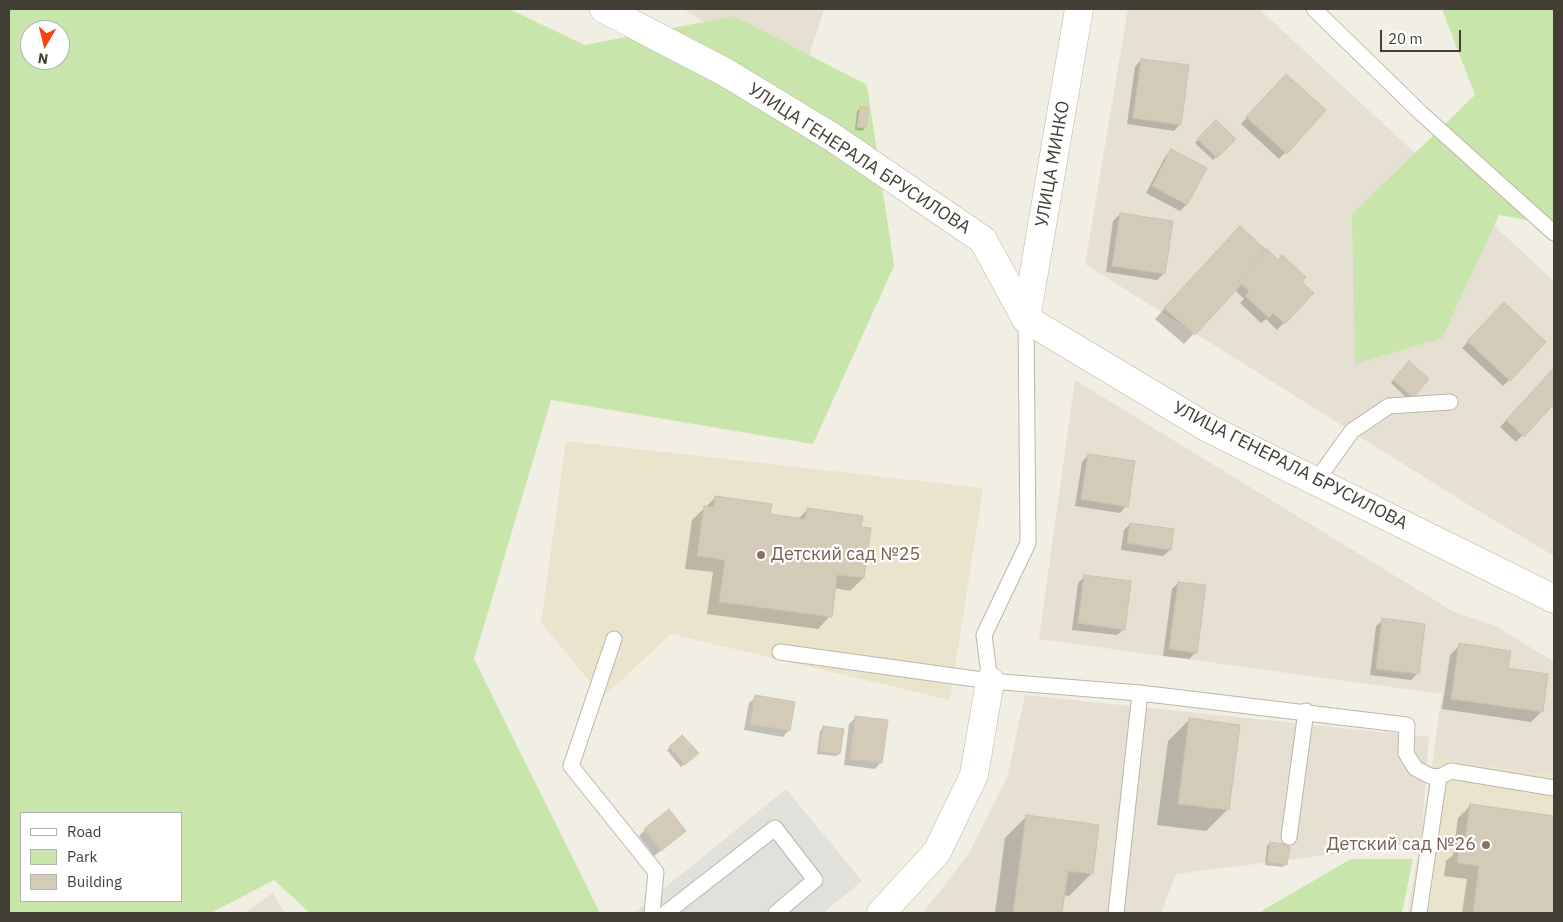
<!DOCTYPE html>
<meta charset="utf-8">
<style>
body{margin:0}
#map{position:relative;width:1563px;height:922px;overflow:hidden;background:#f1eee3;font-family:"IBM Plex Sans",sans-serif}
canvas{display:block}
.frame{position:absolute;inset:0;border:10px solid #433e33;pointer-events:none}
.legend{position:absolute;left:20px;top:812px;width:162px;height:90px;box-sizing:border-box;background:#fff;border:1px solid #b4b2ad;margin:0;padding:6px 9px;list-style:none;font-size:15px;color:#433e33}
.legend li{display:flex;align-items:center;gap:10px;height:25px}
.legend b{width:25px;border:1px solid #b4b2ad}
.north{position:absolute;left:20px;top:20px;width:50px;height:50px;box-sizing:border-box;background:#fff;border:1px solid #b4b2ad;border-radius:50%;rotate:188deg;font-size:14px;font-weight:700;line-height:20px;text-align:center;color:#433e33}
.north::after{content:'';display:block;margin:auto;width:18px;height:22px;background:#f94212;clip-path:polygon(50% 0,100% 100%,50% 72%,0 100%)}
.scale{position:absolute;left:1380px;top:30px;width:81px;height:22px;box-sizing:border-box;border:2px solid #433e33;border-top:0;padding-left:6px;font-size:15px;line-height:18px;white-space:nowrap;color:#433e33;-webkit-text-stroke:4px #fff;paint-order:stroke}
</style>
<div id="map">
<canvas width="1563" height="922"></canvas>
<div class="frame"></div>
<ul class="legend">
<li><b style="height:6px;background:#fff"></b>Road</li>
<li><b style="height:14px;background:#c8e6ab"></b>Park</li>
<li><b style="height:14px;background:#d3cab8"></b>Building</li>
</ul>
<div class="north">N</div>
<div class="scale">20 m</div>
</div>
<script>
const g = document.querySelector('canvas').getContext('2d');
g.lineJoin = 'round';
function fill(path, color) {
  g.fillStyle = color;
  g.fill(path, 'evenodd');
}
function poly(rows) {
  const path = new Path2D();
  for (const r of rows) {
    path.moveTo(r[0], r[1]);
    for (let i = 2; i < r.length; i += 2) path.lineTo(r[i], r[i + 1]);
  }
  return path;
}
function strokePath(path, color, width, dash) {
  g.strokeStyle = color;
  g.lineWidth = width;
  g.lineCap = dash ? 'butt' : 'round';
  g.setLineDash(dash || []);
  g.stroke(path);
}
function drawText(font, color, halo, rows, align = 'center') {
  g.font = font + ' "IBM Plex Sans",sans-serif';
  g.lineWidth = 4.5;
  g.setLineDash([]);
  g.textBaseline = 'middle';
  g.strokeStyle = halo;
  g.fillStyle = color;
  for (const [text, x, y, turn = 0] of rows) {
    g.save();
    g.translate(x, y);
    g.rotate((+turn || 0) * Math.PI / 180);
    g.textAlign = isNaN(turn) ? turn : align;
    if (halo) g.strokeText(text, 0, 0);
    g.fillText(text, 0, 0);
    g.restore();
  }
}
fill(poly([
 [683,9,824,9,801,81],
 [1128,9,1259,9,1554,281,1554,556,1467,504,1085,264],
 [1075,380,1454,612,1494,625,1554,662,1554,776,1433,758,1442,694,1039,639],
 [1025,695,1429,737,1421,843,1176,874,1161,913,923,913,969,853,1007,778],
 [273,893,285,913,245,913]
]), '#e5e0d1');
fill(poly([
 [566,441,983,488,950,700,671,634,603,697,541,623],
 [1433,758,1554,776,1554,913,1408,913]
]), '#ebe4cc');
fill(poly([
 [9,9,509,9,585,45,734,16,867,85,894,266,813,444,551,400,474,659,600,913,310,913,274,880,211,913,9,913],
 [30,30,60,30,60,60,30,60],
 [21,813,181,813,181,901,21,901],
 [1442,9,1554,9,1554,225,1499,215,1442,338,1355,364,1352,214,1475,95],
 [1351,859,1413,859,1402,913,1258,913]
]), '#c8e6ab');
fill(poly([
 [786,789,862,881,823,913,634,913]
]), '#e2e0db');
fill(poly([
 [1141,60,1180,124,1174,131,1127,124,1135,67],
 [1280,82,1325,110,1279,159,1241,124],
 [860,108,865,128,862,131,855,130,857,111],
 [1216,122,1234,139,1213,160,1195,143],
 [1171,150,1186,205,1180,211,1146,193,1165,157],
 [1120,214,1164,273,1157,280,1106,272,1113,221],
 [1240,227,1312,293,1277,330,1266,319,1261,323,1240,303,1244,299,1235,290,1184,344,1155,319],
 [1497,310,1509,380,1503,386,1462,348],
 [1409,363,1428,379,1409,400,1391,383],
 [1554,369,1554,402,1516,442,1500,427],
 [1088,455,1126,506,1120,513,1075,506,1082,462],
 [716,497,769,515,798,519,807,510,863,578,850,591,834,588,830,616,818,629,707,614,713,572,685,569,692,520],
 [1130,524,1170,550,1163,556,1121,550,1124,530],
 [1085,576,1124,629,1117,635,1072,630,1078,583],
 [1178,583,1196,652,1189,659,1163,656,1172,589],
 [1383,620,1418,673,1411,680,1370,675,1376,626],
 [1460,645,1507,669,1541,712,1531,722,1442,709,1450,655],
 [756,697,789,730,783,737,744,730,749,703],
 [856,717,881,762,875,769,844,765,849,724],
 [1190,719,1228,809,1206,831,1157,825,1168,741],
 [823,728,839,753,836,756,817,754,820,731],
 [682,737,697,753,681,767,667,750],
 [1471,805,1554,817,1554,913,1462,913,1467,879,1444,876,1446,861,1453,855,1458,818],
 [1027,816,1091,874,1069,896,1064,895,1061,913,995,913,1005,838],
 [645,830,678,837,654,856,639,836],
 [1270,843,1286,864,1283,867,1265,865,1267,846]
]), '#0003');
const building = poly([
 [1141,59,1189,65,1181,125,1133,118,1141,59],
 [1286,74,1326,110,1287,154,1246,117,1286,74],
 [860,107,869,108,866,128,857,127,860,107],
 [1216,120,1236,139,1217,158,1197,139,1216,120],
 [1171,149,1207,168,1187,205,1152,186,1171,149],
 [1120,213,1173,221,1165,274,1112,266,1120,213],
 [1240,226,1266,250,1238,281,1242,284,1195,335,1164,308,1240,226],
 [1267,249,1278,260,1282,255,1306,277,1302,282,1314,293,1285,324,1273,313,1269,318,1245,296,1249,291,1238,281,1267,249],
 [1504,302,1546,342,1510,381,1467,341,1504,302],
 [1409,361,1429,379,1413,398,1393,380,1409,361],
 [1554,368,1554,404,1524,437,1506,420,1554,368],
 [1088,454,1135,461,1128,507,1081,499,1088,454],
 [715,496,772,504,770,514,805,519,807,508,863,516,861,527,871,528,864,578,837,575,832,617,719,602,725,560,697,556,704,506,714,507,715,496],
 [1130,523,1174,529,1171,550,1127,543,1130,523],
 [1084,575,1131,581,1125,630,1078,623,1084,575],
 [1178,582,1206,585,1197,653,1169,649,1178,582],
 [1382,618,1425,624,1419,674,1376,669,1382,618],
 [1459,643,1511,651,1508,668,1548,674,1543,712,1451,699,1459,643],
 [755,695,795,702,790,731,750,724,755,695],
 [855,716,888,720,882,763,850,759,855,716],
 [1189,718,1240,725,1229,810,1178,804,1189,718],
 [823,726,844,729,840,754,819,751,823,726],
 [682,735,699,753,685,765,669,747,682,735],
 [1470,804,1554,816,1554,913,1473,913,1479,866,1457,863,1459,847,1464,848,1470,804],
 [669,809,686,831,661,851,644,829,669,809],
 [1026,815,1099,825,1093,874,1068,871,1062,913,1013,913,1026,815],
 [1270,842,1290,845,1287,865,1267,862,1270,842]
]);
fill(building, '#d3cab8');
strokePath(building, '#cdc2ac', 1);
const lane = poly([
 [1314,9,1422,114,1554,233],
 [1316,481,1352,431,1389,406,1450,402],
 [614,639,571,766,656,872,652,913],
 [780,652,990,681,1140,693,1407,725,1406,753,1415,768,1430,776,1439,777,1451,771,1554,788],
 [990,681,984,635,1028,543,1026,319],
 [1289,837,1306,711],
 [666,913,775,828,815,880,776,913],
 [1116,913,1140,693],
 [1419,913,1439,777]
]);
const street = poly([
 [604,9,725,72,832,137,983,240,1026,319,1208,428,1554,599],
 [1026,319,1079,9],
 [881,913,937,852,974,775,990,681]
]);
strokePath(lane, '#bdb6a6', 17);
strokePath(street, '#bdb6a6', 29);
strokePath(lane, '#fff', 15);
strokePath(street, '#fff', 28);
for (const [x, y, r, color] of [
 [761,555,5,"#8d6e63"],
 [1486,845,5,"#8d6e63"]
]) {
  const dot = new Path2D();
  dot.arc(x, y, r, 0, 2 * Math.PI);
  g.fillStyle = color;
  g.fill(dot);
  strokePath(dot, '#fff', 2);
}
drawText('18px', '#433e33', '#fff', [
 ["УЛИЦА ГЕНЕРАЛА БРУСИЛОВА",859,159,33],
 ["УЛИЦА МИНКО",1053,164,-80],
 ["УЛИЦА ГЕНЕРАЛА БРУСИЛОВА",1290,466,27]
]);
drawText('18px', '#785e54', '#fff', [
 ["Детский сад №25",771,555],
 ["Детский сад №26",1476,845,"right"]
], 'left');
</script>
